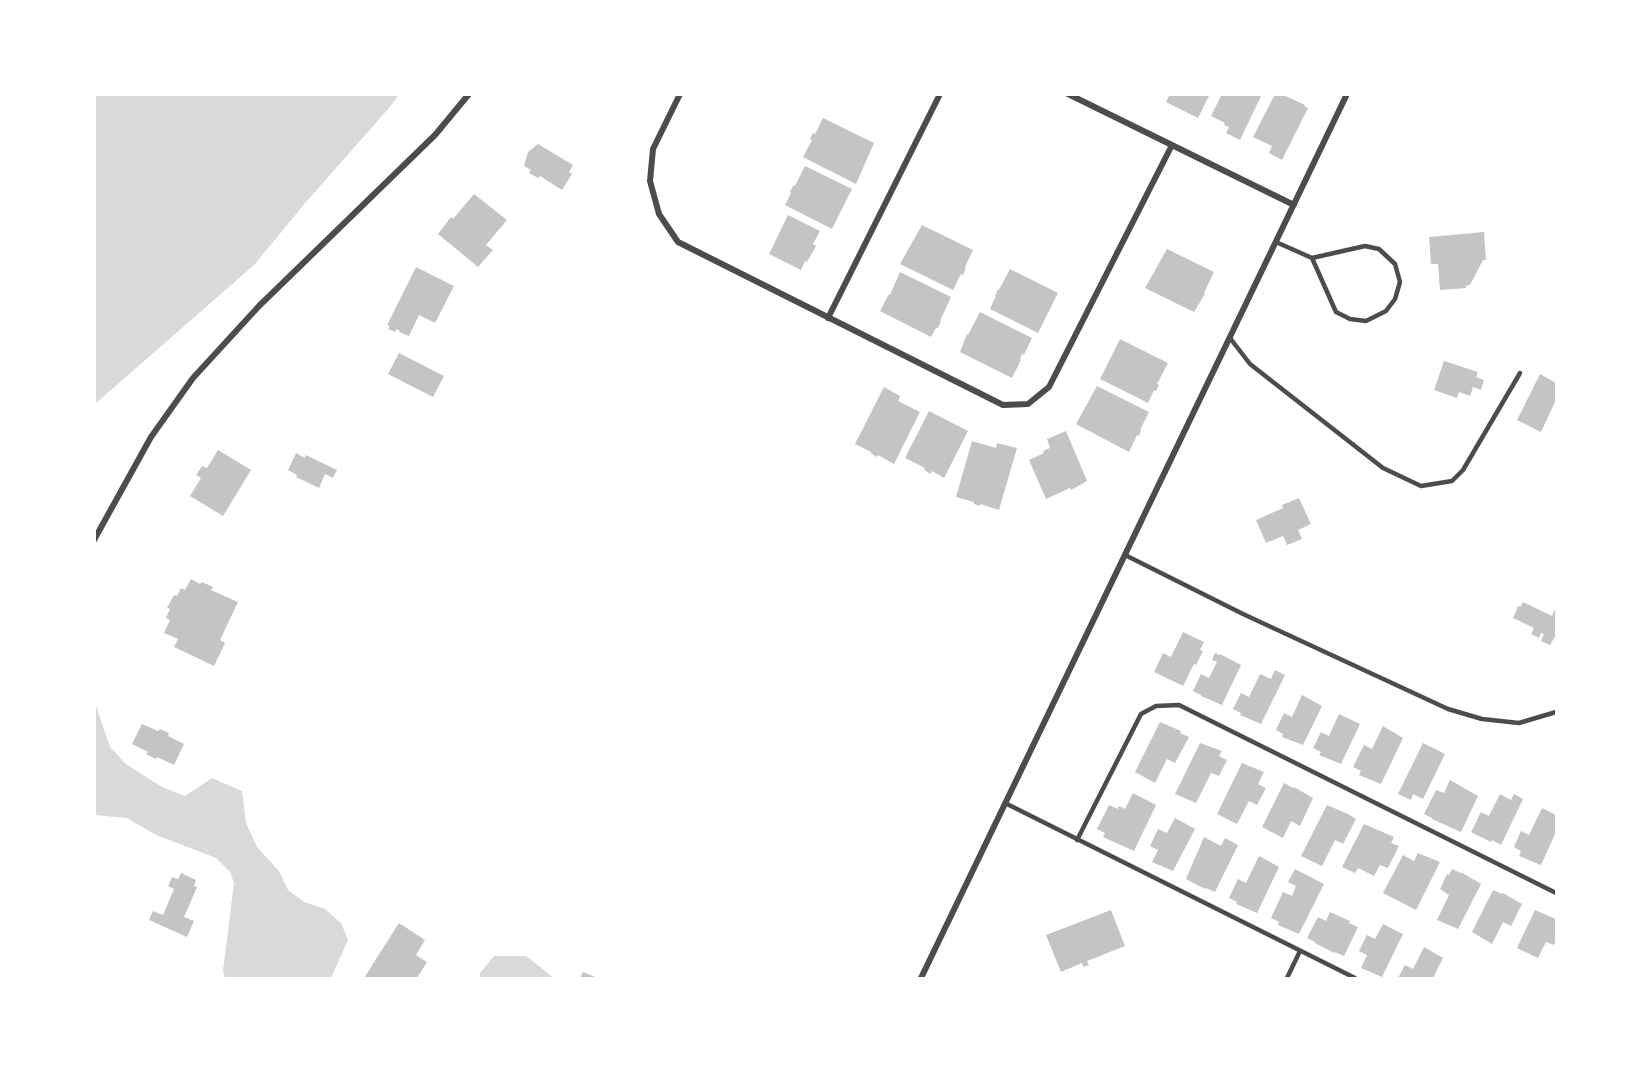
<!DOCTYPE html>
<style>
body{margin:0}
#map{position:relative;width:1651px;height:1073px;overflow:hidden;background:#fff;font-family:Lato,sans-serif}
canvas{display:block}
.frame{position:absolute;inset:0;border:96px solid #fff;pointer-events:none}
</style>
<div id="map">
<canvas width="1651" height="1073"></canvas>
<div class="frame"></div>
</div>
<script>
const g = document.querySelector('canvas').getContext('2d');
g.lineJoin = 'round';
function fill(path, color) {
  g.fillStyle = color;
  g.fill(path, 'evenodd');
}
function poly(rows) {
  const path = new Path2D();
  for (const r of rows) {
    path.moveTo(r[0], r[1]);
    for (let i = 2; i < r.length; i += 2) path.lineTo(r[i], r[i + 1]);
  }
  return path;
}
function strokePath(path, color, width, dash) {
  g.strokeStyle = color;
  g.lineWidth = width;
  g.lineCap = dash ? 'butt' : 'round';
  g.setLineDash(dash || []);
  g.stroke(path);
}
fill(poly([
 [95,94,399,95,389,108,307,201,254,265,95,404],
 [95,703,110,747,126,764,162,787,185,796,212,778,242,791,246,823,257,847,279,871,288,890,304,902,325,909,341,923,348,940,331,978,225,978,223,971,234,883,230,872,216,858,156,835,127,818,95,815],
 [494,956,526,956,554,978,479,978,480,973]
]), '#d9d9d9');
fill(poly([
 [1170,94,1210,94,1198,118,1166,102],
 [1222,94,1262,94,1240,140,1226,133,1229,127,1224,125,1225,123,1211,116],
 [1275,94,1281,94,1305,105,1304,106,1308,108,1282,160,1269,153,1272,146,1253,137],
 [823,118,874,143,856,184,803,157,812,140,810,139,813,133,815,134],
 [538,144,573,165,569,172,572,174,562,190,540,176,538,178,529,173,531,170,524,166,528,152],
 [805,166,852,189,832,229,785,205,791,193,790,192,793,186,795,186],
 [474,194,507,220,486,245,493,250,478,267,438,234,451,217,453,219],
 [788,215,820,231,813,244,816,246,807,262,805,261,801,270,769,254],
 [922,225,973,250,965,267,966,268,963,275,961,274,953,290,900,264],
 [1484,232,1486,260,1483,260,1470,285,1466,286,1466,288,1440,290,1438,264,1431,264,1429,237],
 [1167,249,1214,272,1204,293,1205,294,1194,312,1145,288],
 [416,267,454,286,435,323,419,315,409,336,399,332,400,331,397,329,395,332,388,329,390,326,387,325],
 [1010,269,1058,293,1038,333,990,309,996,296,995,296,998,289,999,290],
 [900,272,951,297,940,321,941,321,938,328,936,328,931,337,880,311,889,294,890,295],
 [980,312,1032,338,1024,355,1022,354,1020,359,1021,360,1012,378,960,352,967,334,968,335],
 [1120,339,1168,363,1157,384,1159,385,1156,391,1154,390,1148,403,1100,379],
 [399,353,444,376,433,397,388,374],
 [1444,361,1478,372,1476,377,1484,380,1481,390,1473,387,1470,396,1459,392,1457,398,1434,390],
 [1540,374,1556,383,1556,400,1541,432,1517,420],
 [1097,386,1149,412,1140,430,1141,430,1139,436,1137,435,1129,452,1076,424],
 [884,387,900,396,898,401,920,412,894,464,878,455,877,457,871,453,871,452,855,444],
 [929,411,968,431,944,478,932,471,931,474,924,470,925,468,905,458],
 [1066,431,1087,481,1071,490,1070,488,1046,499,1029,460,1044,453,1043,451,1050,448,1047,439],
 [972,441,996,448,997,443,1017,448,999,510,980,504,980,506,974,504,974,502,956,497],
 [218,450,251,470,223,516,190,496,201,478,196,475,202,466,207,468],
 [296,453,305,458,306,455,337,470,333,478,325,474,319,488,296,477,297,475,288,470],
 [1299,498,1311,524,1298,530,1302,539,1287,545,1283,536,1266,543,1256,520,1283,508,1282,505],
 [191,579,200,584,202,582,213,587,211,590,238,602,220,640,225,643,214,666,174,647,178,639,164,633,170,620,166,618,170,609,167,608,174,595,177,596,181,588,185,590],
 [1523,602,1552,616,1556,606,1556,635,1550,645,1541,641,1544,634,1541,633,1539,638,1531,634,1534,628,1513,618,1518,606,1520,607],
 [1183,632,1204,642,1200,650,1203,651,1196,665,1194,664,1183,686,1154,672,1163,653,1171,657],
 [1215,653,1220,655,1220,654,1241,665,1222,705,1201,696,1201,695,1193,691,1201,674,1209,678,1217,662,1212,660],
 [1275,670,1285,675,1261,724,1240,715,1241,713,1233,709,1241,693,1249,697,1260,674,1271,679],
 [1302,695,1322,706,1303,745,1282,737,1283,734,1276,730,1284,713,1292,717],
 [1339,714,1360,724,1341,764,1319,755,1321,752,1313,748,1321,732,1329,736],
 [1160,722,1181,731,1180,733,1189,737,1175,763,1167,759,1155,783,1135,772],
 [142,724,158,731,160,729,169,733,168,736,184,744,174,765,157,757,156,759,146,754,148,752,132,744],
 [1383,726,1403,738,1381,784,1359,775,1361,771,1353,767,1364,745,1372,749],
 [1200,743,1222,751,1219,756,1227,760,1219,776,1211,773,1196,803,1175,794],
 [1423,743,1445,754,1423,799,1413,794,1411,800,1398,794],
 [1242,763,1264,772,1258,784,1266,788,1257,805,1249,801,1237,824,1217,814],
 [1450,780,1478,796,1461,832,1432,819,1432,818,1424,814,1436,790,1444,793],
 [1284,783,1293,788,1294,787,1313,798,1300,826,1291,821,1283,838,1262,827],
 [1133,793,1156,805,1134,851,1103,837,1105,833,1097,829,1109,805,1118,809,1119,806,1125,809],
 [1500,794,1511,800,1514,794,1523,799,1501,845,1492,840,1491,842,1471,832,1481,812,1489,816],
 [1327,805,1348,814,1356,819,1343,844,1335,840,1322,866,1301,856],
 [1542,808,1556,815,1556,832,1541,865,1519,856,1521,851,1514,847,1521,831,1529,835],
 [1175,818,1195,829,1173,871,1152,862,1158,850,1150,846,1158,829,1167,833],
 [1364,824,1394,837,1391,843,1399,846,1388,868,1380,865,1374,876,1358,868,1355,873,1342,867],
 [1204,837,1221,846,1225,838,1238,845,1215,892,1206,888,1205,889,1186,879],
 [1418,853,1440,862,1416,910,1383,893,1403,855,1414,861],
 [1259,856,1279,867,1257,913,1236,904,1237,902,1229,898,1238,879,1246,883],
 [1295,869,1324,884,1299,934,1278,925,1279,922,1271,918,1283,892,1292,896,1296,886,1288,882],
 [1452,869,1461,873,1461,872,1481,884,1458,929,1437,920,1449,895,1440,889,1447,874,1449,875],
 [181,873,196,880,194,886,197,887,184,917,194,921,187,937,149,920,153,911,163,915,174,889,168,886,172,877,178,879],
 [1493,890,1502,894,1503,893,1522,904,1511,926,1503,922,1492,944,1472,932],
 [1111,910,1125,946,1087,961,1089,965,1083,967,1082,963,1061,972,1046,935],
 [1535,910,1556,919,1556,940,1554,945,1546,942,1538,958,1517,948],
 [1330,912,1350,921,1349,923,1358,927,1344,956,1335,952,1334,953,1315,943,1315,942,1307,938,1318,917,1326,921],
 [399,923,425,940,416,955,427,962,417,978,364,978],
 [1383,924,1403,934,1382,977,1361,968,1367,955,1359,951,1367,935,1375,939],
 [1424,947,1443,958,1433,978,1398,978,1405,965,1413,969],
 [583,972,598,978,580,978]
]), '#c4c4c4');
strokePath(poly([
 [1276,242,1312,258,1365,246,1379,249,1395,264,1400,282,1395,299,1386,311,1366,321,1350,319,1336,312,1312,258],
 [1230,338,1250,364,1383,468,1421,486,1452,481,1463,470,1520,373],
 [1125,555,1243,614,1448,709,1482,719,1519,723,1556,712],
 [1005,803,1355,978],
 [1077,840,1141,714,1156,706,1179,705,1556,893],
 [1287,978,1300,951]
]), '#4c4c4c', 4.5);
strokePath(poly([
 [680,94,653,149,650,181,659,214,678,242,1003,405,1028,404,1049,387,1172,145],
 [1068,94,1294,205],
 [828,318,940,94],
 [94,540,151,437,193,378,259,306,435,135,469,94],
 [921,978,1347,94]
]), '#4c4c4c', 6);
</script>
